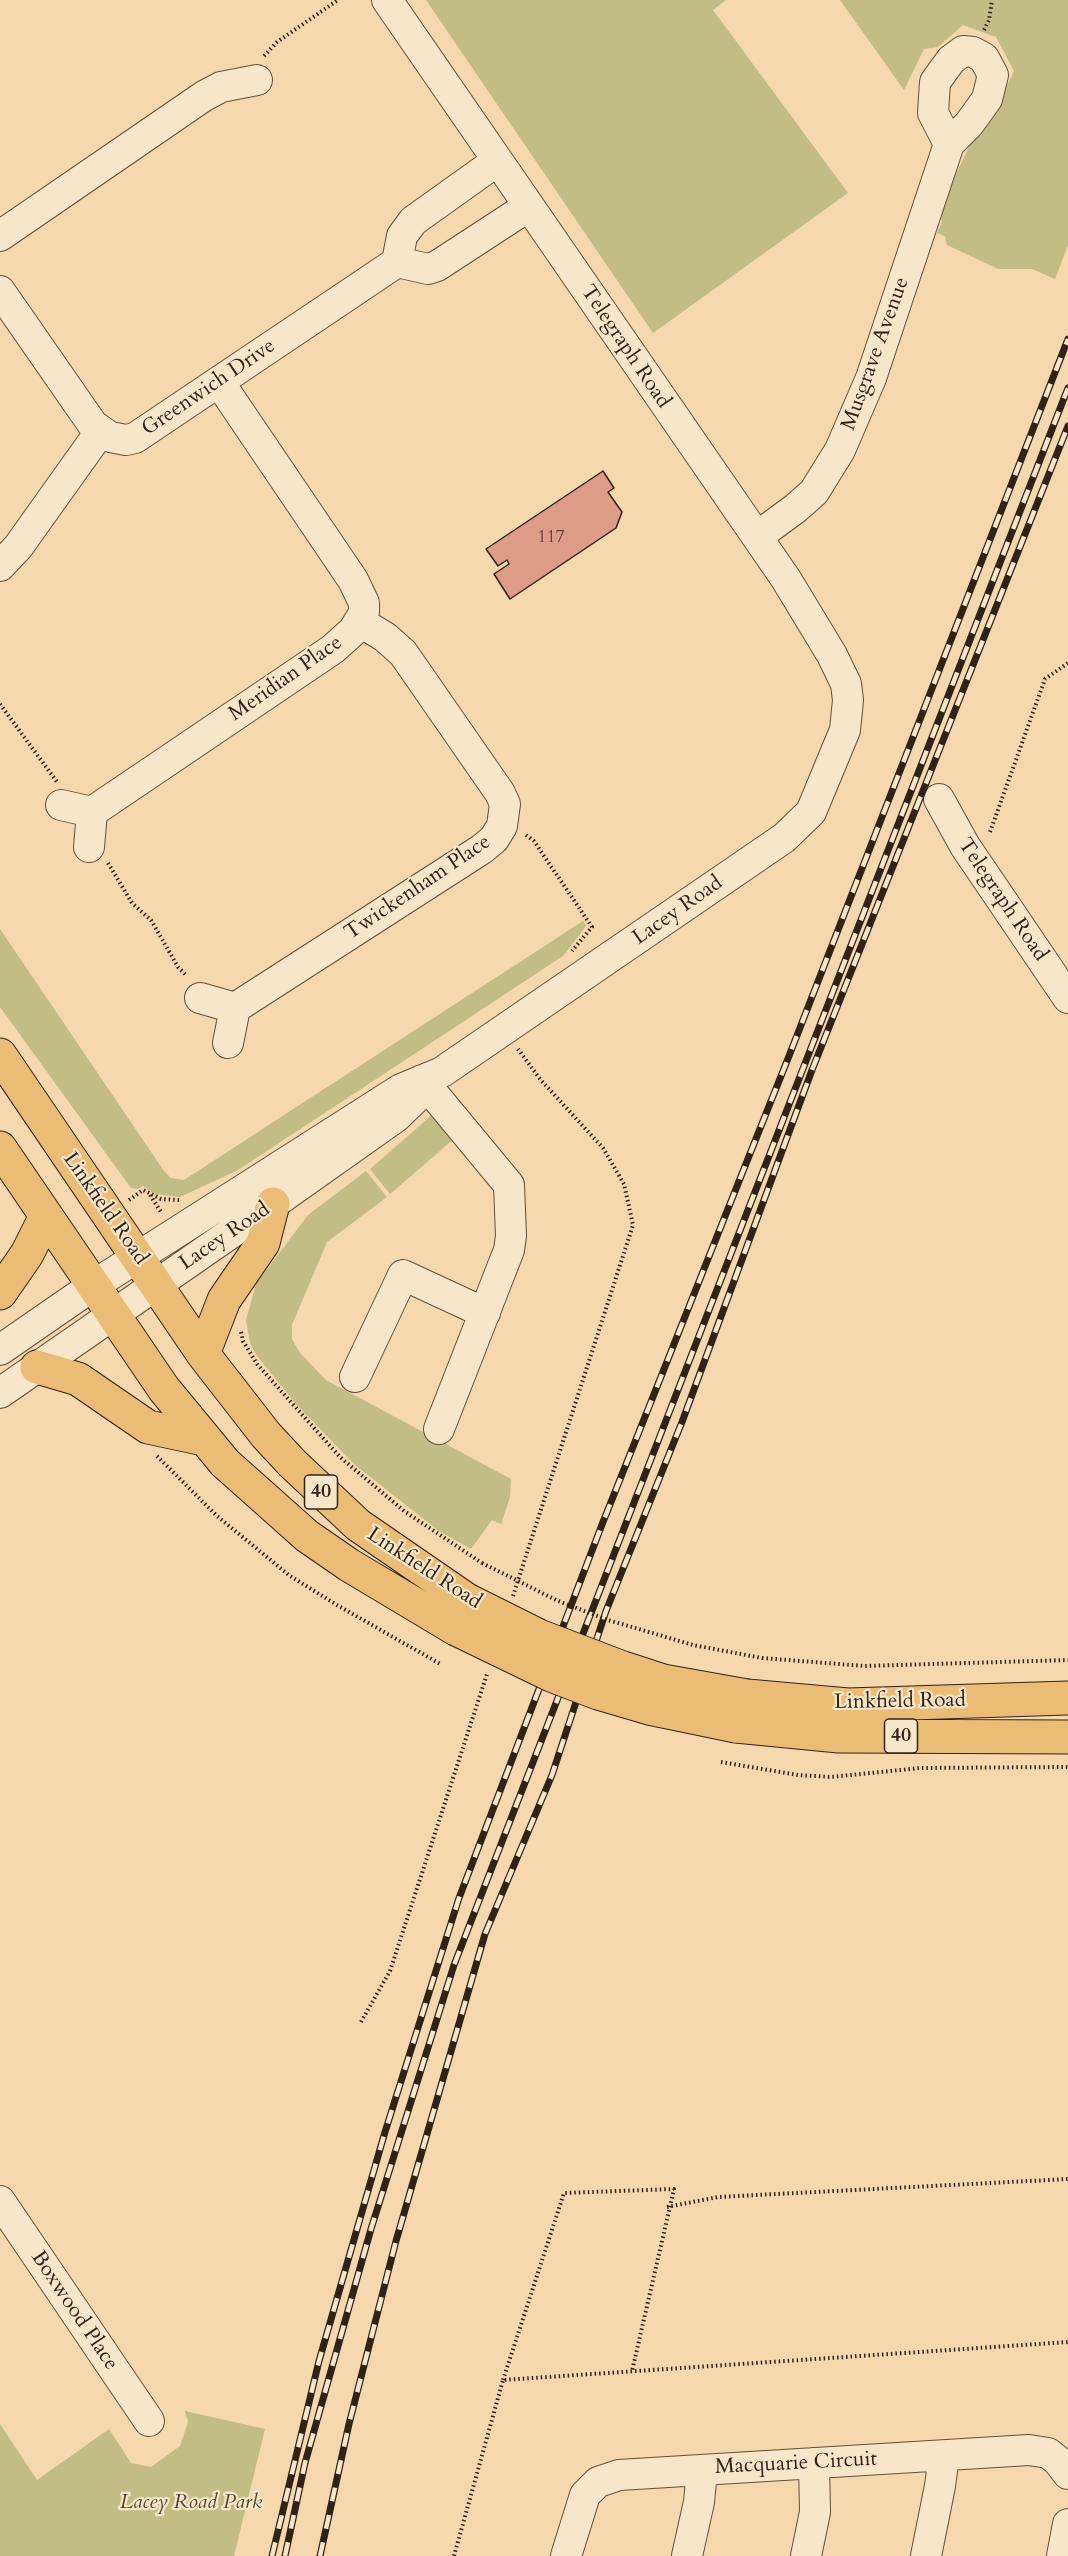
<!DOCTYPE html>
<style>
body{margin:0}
canvas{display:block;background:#f5d8ad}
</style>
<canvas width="1068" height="2556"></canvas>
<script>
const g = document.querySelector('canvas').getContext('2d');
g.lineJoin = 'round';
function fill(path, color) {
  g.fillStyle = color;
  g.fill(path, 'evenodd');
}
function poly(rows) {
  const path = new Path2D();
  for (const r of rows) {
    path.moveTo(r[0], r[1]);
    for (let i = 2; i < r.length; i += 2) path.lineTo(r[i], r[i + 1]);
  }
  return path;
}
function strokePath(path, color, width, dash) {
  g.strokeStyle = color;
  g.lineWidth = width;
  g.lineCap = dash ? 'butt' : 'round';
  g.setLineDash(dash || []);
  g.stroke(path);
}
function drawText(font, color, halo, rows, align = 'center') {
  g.font = font + ' Cardo,serif';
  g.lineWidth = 4.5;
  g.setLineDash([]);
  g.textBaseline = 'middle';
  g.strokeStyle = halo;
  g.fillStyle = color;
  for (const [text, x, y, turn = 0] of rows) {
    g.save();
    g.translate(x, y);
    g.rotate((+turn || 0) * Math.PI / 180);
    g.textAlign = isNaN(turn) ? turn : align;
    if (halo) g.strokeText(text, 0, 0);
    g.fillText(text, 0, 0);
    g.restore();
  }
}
fill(poly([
 [426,0,726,0,713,10,848,193,653,333],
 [840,0,1068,0,1068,245,1055,279,1032,269,998,269,947,245,945,236,937,233,942,222,939,209,984,116,1005,90,1014,71,996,37,963,25,938,47,924,49,904,90],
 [583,921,586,926,563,956,238,1170,180,1197,155,1194,143,1186,138,1189,131,1188,0,1007,0,929,164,1171,171,1178,184,1180],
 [432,1115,455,1138,390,1194,370,1169],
 [366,1171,387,1197,327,1242,292,1325,292,1339,300,1353,326,1380,511,1479,510,1497,501,1524,492,1520,471,1549,439,1531,355,1465,296,1404,257,1356,250,1343,246,1320,256,1284,308,1215],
 [185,2411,265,2429,234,2556,0,2556,0,2424,37,2480,109,2429,131,2463,151,2467,180,2446,188,2422]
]), '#c2bc85');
const building = poly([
 [603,471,614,488,608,492,622,512,616,528,510,599,494,574,509,564,507,560,498,566,486,549,603,471]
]);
fill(building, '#dd9c85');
strokePath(building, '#312218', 1.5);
const minor = poly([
 [0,236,204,96,221,87,257,80],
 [397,262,428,269,437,266,529,206],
 [0,291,93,425,110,437,126,440,135,438,397,262,402,236,413,221,497,161],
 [758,536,796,508,814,492,840,450,871,378,949,144,969,124,987,99,993,75,984,58,973,52,963,51,951,60,935,82,933,113,949,144],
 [0,566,18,547,100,432],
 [939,799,965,846,1068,998],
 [61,805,92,812,89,847],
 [92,812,333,649,353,631,364,613,364,603,353,580,219,382],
 [200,998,235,1008,228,1043],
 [235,1008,482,849,494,839,502,826,505,804,500,793,403,653,385,637,360,622],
 [422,1080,509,1185,511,1236,509,1250,439,1429],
 [0,1350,94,1285,401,1089,442,1072,784,838,811,812,845,730,848,700,846,684,832,655,786,579,387,0],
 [355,1377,403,1275,485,1313],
 [0,1393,273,1204,396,1117,421,1093],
 [0,2201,149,2421],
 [566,2556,585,2495,598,2482,619,2475,1029,2450,1048,2453,1058,2461,1068,2474],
 [687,2556,699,2502,702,2470],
 [806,2556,815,2512,814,2463],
 [926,2556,940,2486,944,2456],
 [1062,2556,1068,2524]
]);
const major = poly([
 [0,1055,203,1354,266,1435,292,1463,358,1525,467,1600],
 [0,1148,164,1389,225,1463,307,1536,349,1565,456,1629],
 [0,1293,27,1254,46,1216],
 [203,1354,224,1300,263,1243,273,1204],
 [37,1367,78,1379,148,1427,204,1439],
 [747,1696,848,1705,1068,1698],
 [736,1726,839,1736,1068,1737]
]);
strokePath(minor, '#62503d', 32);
strokePath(major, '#312218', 35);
strokePath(poly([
 [984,30,989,20,992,0],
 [264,56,277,42,338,0],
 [0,704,57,782],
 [990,832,1045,679,1068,663],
 [526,835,534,841,592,927,572,951],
 [108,863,132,903,151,920,178,967,187,976],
 [150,1195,161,1212],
 [129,1200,143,1190,161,1199,179,1200],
 [241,1332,243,1341,257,1364,340,1457,404,1511,482,1563],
 [157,1456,217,1516,290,1576,337,1605,442,1665],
 [513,1596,633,1225,624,1184,603,1148,540,1079,518,1049],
 [762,1658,865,1666,1068,1660],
 [721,1762,798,1775,831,1777,920,1768,1068,1767],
 [361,2022,390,1971,487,1674],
 [667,2207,718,2197,1068,2179],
 [503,2380,564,2193,674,2189,632,2371],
 [454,2556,503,2380,1068,2342]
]), '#312218', 4, [1.5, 3]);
strokePath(minor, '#f8e6ca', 30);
strokePath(major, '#eabc76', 33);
const rail = poly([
 [272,2556,319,2361,385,2132,459,1898,603,1522,789,1056,1068,339],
 [285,2556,305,2463,371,2229,454,1965,1068,388],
 [320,2556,349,2424,396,2241,485,1934,552,1775,606,1611,682,1422,812,1070,1068,426]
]);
strokePath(rail, '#312218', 7);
strokePath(rail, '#f8e6ca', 4.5, [14]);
const majorBridge = poly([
 [467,1600,539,1636,623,1668,663,1681,747,1696],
 [456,1629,551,1675,598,1693,649,1708,736,1726]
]);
strokePath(majorBridge, '#312218', 35, []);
strokePath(poly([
 [482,1563,558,1601,608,1620,693,1645,762,1658]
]), '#312218', 4, [1.5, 3]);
strokePath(majorBridge, '#eabc76', 33);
drawText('18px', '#5c4033', null, [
 ["117",551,538]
]);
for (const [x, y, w] of [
 [321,1492,33],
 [901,1736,33]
]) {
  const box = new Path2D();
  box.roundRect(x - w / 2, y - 17, w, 34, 4.5);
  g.fillStyle = '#f8e6ca';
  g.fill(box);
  strokePath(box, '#312218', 1.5);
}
drawText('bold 20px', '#312218', null, [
 ["40",321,1492],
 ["40",901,1736]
]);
drawText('21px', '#312218', '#f8e6ca', [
 ["Telegraph Road",625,347,56],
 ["Musgrave Avenue",876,354,-70],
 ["Greenwich Drive",209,388,-34],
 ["Meridian Place",286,679,-35],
 ["Twickenham Place",418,888,-34],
 ["Telegraph Road",1002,900,56],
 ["Lacey Road",678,911,-35],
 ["Linkfield Road",105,1209,55],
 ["Lacey Road",225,1237,-34],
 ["Linkfield Road",424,1569,33],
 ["Linkfield Road",900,1702,-1],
 ["Boxwood Place",74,2311,56],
 ["Macquarie Circuit",796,2464,-3]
]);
drawText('italic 21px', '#554833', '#f8e6ca', [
 ["Lacey Road Park",191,2503]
]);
</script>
